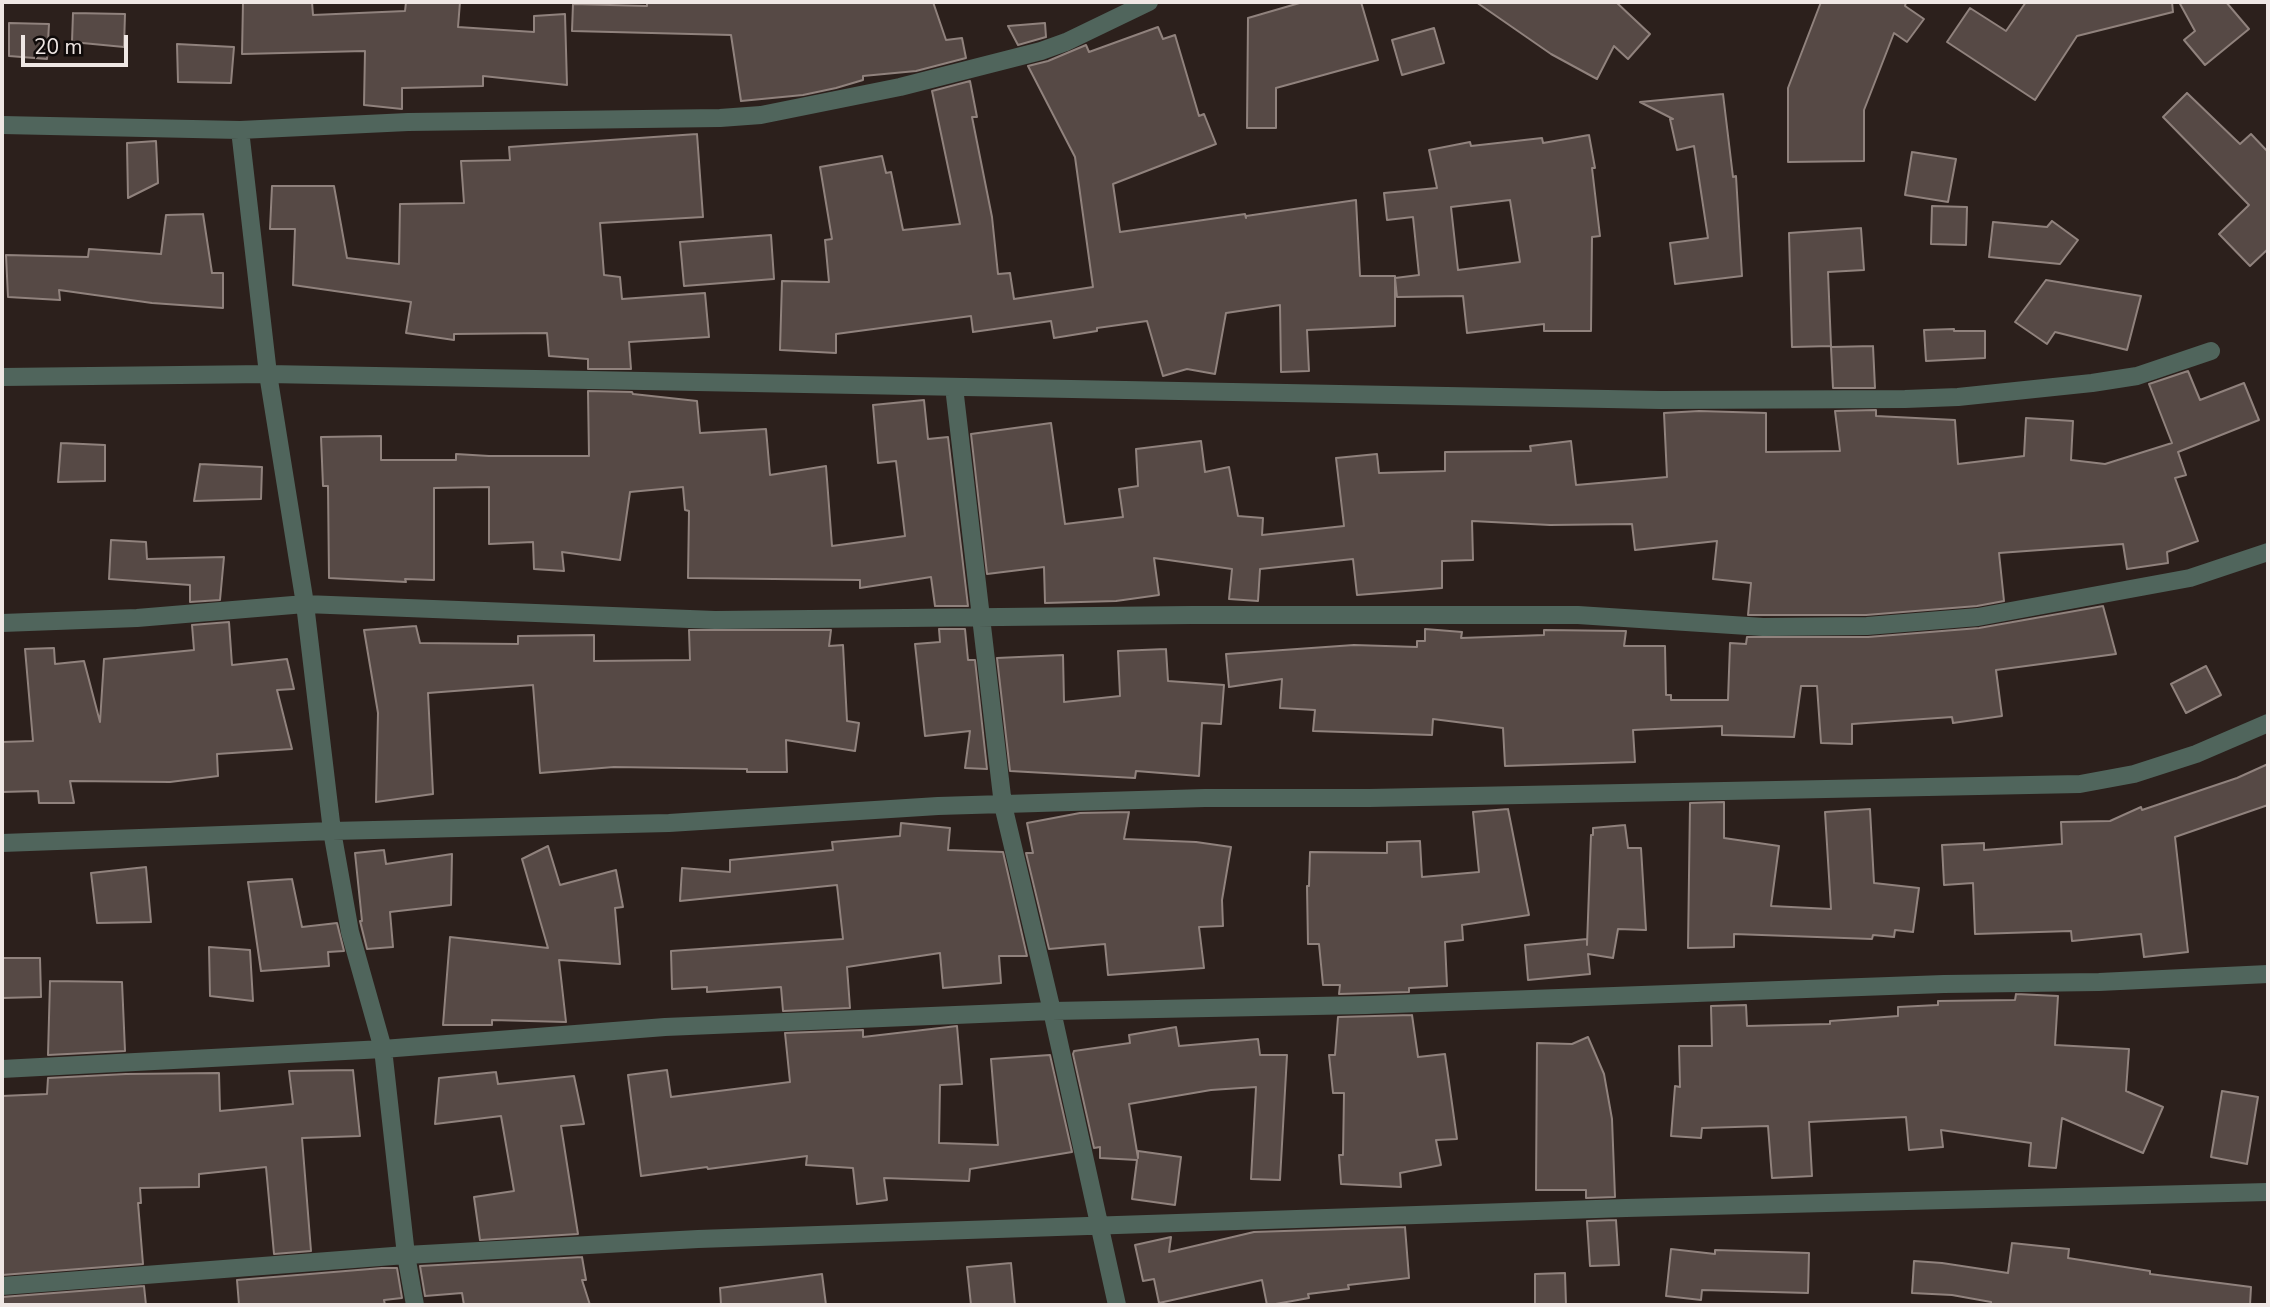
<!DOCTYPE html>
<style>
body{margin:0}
#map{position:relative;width:2270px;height:1307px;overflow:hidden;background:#2c201c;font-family:"Nunito Sans",sans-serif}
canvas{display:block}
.frame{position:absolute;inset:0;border:4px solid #efe7e4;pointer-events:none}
.scale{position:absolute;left:21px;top:35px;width:107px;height:32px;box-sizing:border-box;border:4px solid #efe7e4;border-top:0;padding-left:9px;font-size:21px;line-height:24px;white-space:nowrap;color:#efe7e4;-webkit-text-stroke:5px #100b0a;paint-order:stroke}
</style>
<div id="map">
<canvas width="2270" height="1307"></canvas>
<div class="frame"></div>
<div class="scale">20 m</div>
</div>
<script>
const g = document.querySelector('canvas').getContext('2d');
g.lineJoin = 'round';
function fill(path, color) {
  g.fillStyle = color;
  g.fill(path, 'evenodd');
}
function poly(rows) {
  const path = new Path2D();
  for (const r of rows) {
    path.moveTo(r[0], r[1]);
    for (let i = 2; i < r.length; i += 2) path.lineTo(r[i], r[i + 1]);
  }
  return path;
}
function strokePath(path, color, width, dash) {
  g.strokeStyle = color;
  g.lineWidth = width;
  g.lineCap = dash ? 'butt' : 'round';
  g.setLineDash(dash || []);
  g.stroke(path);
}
const building = poly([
 [243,2,312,2,313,15,405,11,406,2,460,2,458,27,534,32,534,16,565,14,567,85,483,76,483,86,402,88,402,109,364,105,365,51,242,54,243,2],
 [647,2,933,2,946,40,962,38,966,58,916,71,863,76,863,80,836,88,803,95,741,101,731,35,572,31,573,4,647,6,647,2],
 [1303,2,1361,2,1378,60,1276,88,1276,128,1247,128,1248,18,1303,2],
 [1476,2,1616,2,1650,34,1628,59,1614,46,1597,79,1551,54,1476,2],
 [1821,2,1906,2,1905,6,1924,19,1907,42,1894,33,1864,110,1864,161,1788,162,1788,88,1821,2],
 [2026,2,2172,2,2173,12,2077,36,2035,100,1947,42,1970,8,2006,31,2026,2],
 [2179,2,2226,2,2249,29,2205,65,2184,40,2195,31,2179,2],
 [73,13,125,14,124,47,72,42,73,13],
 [9,23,49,24,47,59,9,56,9,23],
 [1045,23,1046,37,1018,45,1008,26,1045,23],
 [1158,27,1163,39,1175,35,1199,116,1204,114,1216,144,1113,184,1120,232,1245,214,1246,218,1246,216,1356,200,1360,276,1395,276,1395,326,1307,330,1309,371,1281,372,1280,305,1226,313,1215,374,1187,369,1163,376,1147,321,1097,328,1097,331,1054,338,1051,321,973,332,971,316,836,334,836,353,780,350,782,281,829,282,825,240,832,239,820,167,882,156,886,173,891,172,903,230,960,224,932,91,970,81,977,117,972,117,992,217,998,274,1010,273,1014,299,1093,287,1075,157,1028,66,1048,61,1086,45,1089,52,1158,27],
 [1434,28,1444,63,1402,75,1392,40,1434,28],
 [177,44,234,47,231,83,178,82,177,44],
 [2187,93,2240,144,2251,134,2268,152,2268,249,2250,266,2219,234,2249,205,2163,117,2187,93],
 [1723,94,1733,177,1736,176,1742,276,1675,284,1670,243,1708,238,1694,146,1677,150,1670,119,1673,119,1640,102,1723,94],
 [697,134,703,217,600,223,604,275,620,277,622,299,705,293,709,337,629,342,631,369,588,369,588,359,549,356,547,333,454,334,454,340,406,333,411,302,293,285,295,229,270,229,272,186,334,186,347,258,399,264,400,204,464,203,461,161,510,160,509,147,697,134],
 [1589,135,1595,168,1592,168,1600,236,1592,237,1591,331,1544,331,1544,324,1467,333,1463,296,1397,297,1395,278,1419,275,1413,217,1387,220,1384,193,1437,188,1429,150,1470,142,1471,146,1542,138,1543,143,1589,135],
 [1510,200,1520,262,1458,270,1451,207,1510,200],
 [156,141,158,183,128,198,127,143,156,141],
 [1912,152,1956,159,1948,202,1905,195,1912,152],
 [1932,206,1967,207,1966,245,1931,244,1932,206],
 [203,214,212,273,223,273,223,308,152,303,59,290,60,300,8,297,6,255,88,257,89,249,161,254,166,215,203,214],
 [2052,221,2078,240,2060,264,1989,257,1993,222,2047,227,2052,221],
 [1861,228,1864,270,1828,272,1831,346,1792,347,1789,233,1861,228],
 [771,235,774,279,684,286,680,242,771,235],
 [2046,280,2141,296,2127,350,2055,332,2047,344,2015,322,2046,280],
 [1954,329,1954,331,1985,331,1985,358,1926,361,1924,330,1954,329],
 [1873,346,1875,388,1833,388,1831,347,1873,346],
 [2188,371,2200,400,2244,383,2259,420,2178,452,2186,475,2175,478,2198,541,2167,552,2168,563,2127,569,2123,544,1999,553,2004,601,1977,606,1866,615,1748,615,1751,583,1713,579,1717,541,1635,550,1632,524,1550,525,1472,521,1473,560,1442,561,1442,588,1357,595,1353,559,1260,569,1258,601,1229,599,1232,569,1154,558,1159,595,1116,601,1045,603,1044,567,987,574,971,434,1051,423,1065,524,1123,517,1119,489,1138,486,1136,449,1201,441,1205,472,1229,467,1238,516,1263,518,1262,535,1344,526,1336,458,1377,454,1379,473,1445,471,1445,452,1531,451,1530,446,1571,441,1576,485,1667,477,1664,413,1699,411,1766,413,1766,452,1840,451,1835,411,1876,410,1876,416,1955,420,1958,464,2024,456,2026,418,2073,421,2071,460,2105,464,2172,443,2149,384,2188,371],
 [588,391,632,392,633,394,697,401,700,433,766,429,770,475,826,466,832,546,905,536,896,461,878,463,873,405,924,400,928,439,948,437,968,606,935,606,931,577,860,588,860,580,688,578,689,511,685,510,683,487,630,492,620,560,562,552,564,571,534,569,533,542,489,544,489,487,434,488,434,580,405,579,406,582,329,578,328,486,323,486,321,437,381,436,381,460,456,460,456,454,489,456,589,456,588,391],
 [61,443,105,445,105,481,58,482,61,443],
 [200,464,262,467,261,499,194,501,200,464],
 [111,540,146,542,147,559,224,557,220,600,190,602,190,585,109,579,111,540],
 [2103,606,2116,654,1996,670,2002,716,1953,723,1952,717,1852,724,1852,744,1821,743,1817,686,1801,686,1794,737,1722,735,1722,726,1633,730,1635,762,1505,766,1503,728,1433,719,1432,735,1313,731,1315,710,1280,708,1282,679,1229,687,1226,654,1354,645,1417,647,1417,641,1425,641,1425,629,1462,632,1461,638,1544,635,1544,630,1626,631,1624,646,1665,646,1666,695,1671,695,1671,700,1728,700,1730,643,1746,644,1747,637,1868,637,1979,628,2103,606],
 [229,622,232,665,287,659,294,689,277,690,292,749,217,754,218,776,170,782,70,781,74,803,39,803,38,791,2,792,2,742,33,741,25,649,54,648,55,664,84,661,100,722,104,659,194,650,192,625,229,622],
 [416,626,420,643,518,644,518,636,594,635,594,661,690,660,689,630,831,630,829,646,843,645,847,721,859,723,855,751,786,740,787,772,747,772,747,769,614,767,540,773,533,685,428,693,433,794,376,802,378,713,364,630,416,626],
 [939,629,965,629,968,660,975,660,987,769,965,768,970,731,925,736,915,644,940,642,939,629],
 [1166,649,1168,681,1224,685,1221,724,1202,723,1199,776,1136,771,1135,778,1010,771,997,658,1063,655,1064,702,1120,696,1118,651,1166,649],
 [2206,666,2221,695,2186,713,2171,684,2206,666],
 [2268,764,2268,805,2175,837,2188,952,2144,957,2141,934,2072,941,2071,931,1975,934,1973,883,1944,885,1942,845,1984,843,1984,850,2062,844,2061,822,2110,821,2141,807,2142,810,2237,778,2268,764],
 [1724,802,1724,838,1779,846,1771,906,1831,909,1825,812,1870,809,1874,883,1919,888,1913,932,1895,930,1894,937,1873,935,1872,939,1734,934,1734,947,1688,948,1690,803,1724,802],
 [1508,809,1529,915,1462,925,1463,940,1445,942,1447,986,1409,988,1409,992,1339,994,1340,985,1323,985,1319,944,1308,944,1307,886,1309,886,1310,852,1387,853,1387,842,1420,841,1422,877,1479,872,1473,812,1508,809],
 [1129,812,1124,839,1196,842,1231,847,1222,900,1223,926,1199,927,1204,968,1108,975,1105,944,1049,949,1026,853,1033,853,1027,823,1080,813,1129,812],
 [901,823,950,828,948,850,1003,852,1027,956,999,956,1001,983,943,988,940,953,847,967,850,1008,783,1011,781,987,707,992,707,987,672,989,671,951,843,939,837,885,680,901,682,868,730,872,730,860,833,850,832,842,900,836,901,823],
 [1625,825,1628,848,1641,848,1646,930,1618,929,1613,958,1588,954,1590,974,1528,980,1525,945,1587,939,1587,945,1591,835,1593,835,1593,828,1625,825],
 [548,846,560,885,616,870,623,907,615,908,620,964,559,960,566,1022,492,1020,492,1025,443,1025,450,937,548,948,522,859,548,846],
 [384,850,386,864,452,854,451,905,390,912,393,947,367,949,360,921,362,921,355,853,384,850],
 [146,867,151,922,97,923,91,873,146,867],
 [292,879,302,927,337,923,344,951,328,952,329,966,261,971,248,882,292,879],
 [209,947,250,950,253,1001,210,996,209,947],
 [2,958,40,958,41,997,2,998,2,958],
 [50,981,122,982,125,1051,48,1055,50,981],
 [2016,994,2058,996,2055,1045,2129,1049,2126,1091,2163,1107,2143,1153,2062,1118,2056,1168,2029,1166,2031,1143,1941,1130,1943,1147,1909,1150,1906,1117,1809,1122,1812,1176,1772,1178,1768,1126,1702,1128,1701,1138,1671,1136,1675,1086,1680,1087,1679,1046,1712,1046,1711,1006,1746,1005,1747,1026,1830,1024,1830,1021,1898,1016,1898,1007,1938,1005,1938,1001,2015,1000,2016,994],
 [1412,1015,1418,1057,1445,1054,1457,1139,1436,1140,1441,1165,1400,1173,1401,1187,1341,1184,1339,1155,1343,1155,1344,1093,1333,1093,1329,1055,1335,1055,1338,1017,1412,1015],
 [957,1026,962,1084,940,1085,939,1143,998,1145,991,1059,1050,1055,1072,1152,970,1169,969,1181,884,1178,887,1200,857,1204,853,1168,806,1165,807,1156,708,1169,707,1167,641,1176,628,1075,667,1070,671,1097,790,1082,785,1033,863,1030,863,1037,957,1026],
 [1176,1027,1179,1046,1258,1039,1260,1055,1287,1055,1280,1180,1251,1179,1256,1087,1211,1090,1129,1104,1138,1158,1138,1151,1181,1157,1175,1205,1132,1199,1137,1160,1100,1158,1100,1147,1094,1148,1073,1054,1074,1051,1130,1043,1129,1035,1176,1027],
 [1588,1037,1604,1074,1612,1119,1615,1197,1586,1198,1586,1190,1536,1190,1537,1043,1572,1044,1588,1037],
 [353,1070,360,1136,302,1138,311,1251,274,1254,266,1167,199,1174,199,1187,140,1188,141,1203,138,1203,143,1264,2,1275,2,1096,47,1094,48,1078,126,1074,219,1073,220,1111,293,1104,289,1071,353,1070],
 [496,1072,498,1084,574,1076,584,1124,561,1126,578,1234,480,1240,474,1197,514,1191,501,1116,435,1124,439,1078,496,1072],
 [2222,1091,2258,1097,2247,1164,2211,1157,2222,1091],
 [1616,1220,1619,1265,1590,1266,1587,1221,1616,1220],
 [1405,1227,1409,1278,1348,1285,1349,1289,1308,1294,1309,1298,1270,1305,1267,1305,1262,1280,1159,1303,1154,1279,1143,1281,1135,1245,1171,1237,1169,1252,1254,1232,1405,1227],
 [2012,1243,2069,1249,2068,1258,2150,1271,2150,1274,2251,1287,2250,1305,1991,1305,1991,1302,1952,1295,1912,1293,1914,1261,1942,1263,2008,1273,2012,1243],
 [1671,1249,1715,1254,1715,1250,1809,1253,1808,1293,1702,1290,1701,1300,1666,1296,1671,1249],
 [582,1257,586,1280,582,1280,590,1305,464,1305,462,1293,425,1296,420,1266,582,1257],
 [1011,1263,1015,1305,971,1305,967,1267,1011,1263],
 [382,1268,397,1268,402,1298,384,1300,385,1305,239,1305,237,1280,382,1268],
 [1565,1273,1566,1305,1535,1305,1535,1274,1565,1273],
 [822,1274,826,1305,721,1305,720,1288,822,1274],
 [144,1286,146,1305,2,1305,2,1297,144,1286]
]);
fill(building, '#564945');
strokePath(building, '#90827d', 2);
strokePath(poly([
 [2,125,240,130,408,122,720,118,761,115,900,87,1041,51,1066,42,1149,2],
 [240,130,268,374,305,604,332,831,350,932,383,1049,406,1255,415,1305],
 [2,377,268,374,1661,400,1905,399,1958,397,2092,383,2137,376,2211,351],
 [954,387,1003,805,1052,1011,1117,1305],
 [2,623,137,618,305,604,715,620,1191,615,1578,615,1763,627,1867,626,1978,617,2190,578,2268,552],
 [2,843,332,831,669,823,938,806,1205,798,1369,798,2080,784,2134,774,2196,754,2268,723],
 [2,1069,383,1049,665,1027,1052,1011,1366,1005,1944,984,2099,982,2268,974],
 [2,1286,406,1255,698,1239,1626,1208,2268,1192]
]), '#50655c', 18);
</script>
